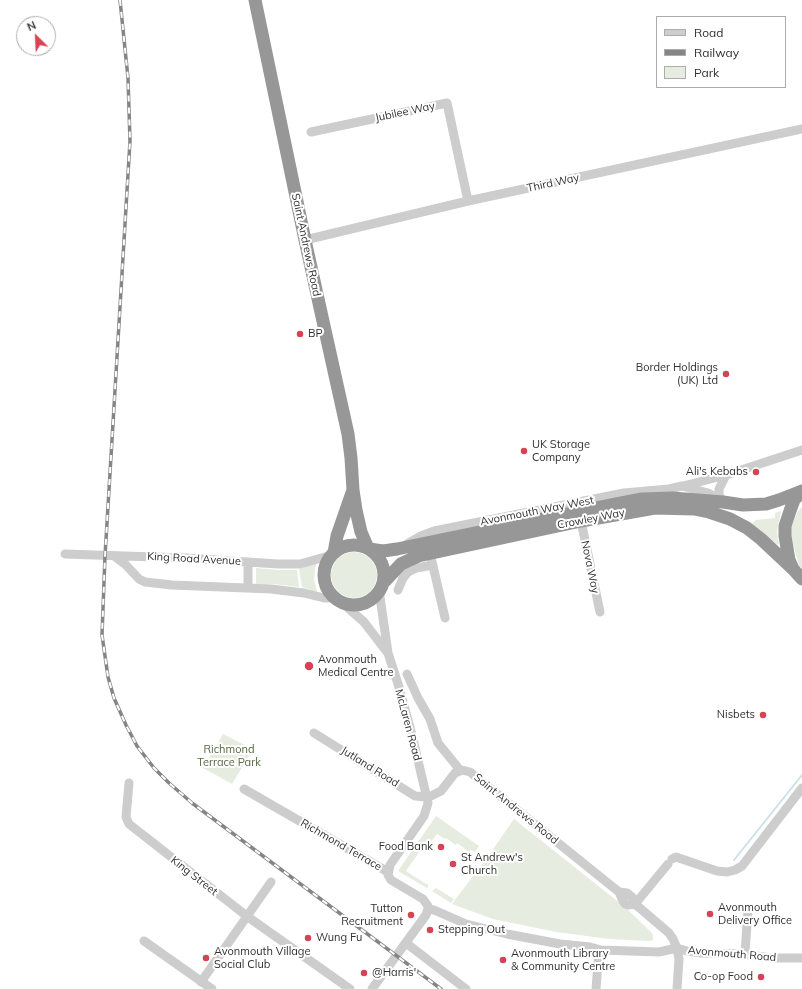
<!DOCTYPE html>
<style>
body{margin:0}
#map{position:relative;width:802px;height:989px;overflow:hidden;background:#fff;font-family:Mulish,sans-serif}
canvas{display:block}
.legend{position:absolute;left:656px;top:16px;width:130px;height:72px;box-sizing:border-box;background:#fff;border:1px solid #acacac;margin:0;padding:5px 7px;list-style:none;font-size:12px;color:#303030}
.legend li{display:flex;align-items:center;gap:8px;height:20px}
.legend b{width:20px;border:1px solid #acacac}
.north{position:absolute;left:16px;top:16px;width:40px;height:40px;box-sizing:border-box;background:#fff;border:1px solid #acacac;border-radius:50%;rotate:336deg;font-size:11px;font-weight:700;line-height:16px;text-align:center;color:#303030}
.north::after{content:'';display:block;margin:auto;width:14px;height:18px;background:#d64354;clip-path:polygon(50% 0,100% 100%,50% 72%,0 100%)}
</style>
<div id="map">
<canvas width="802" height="989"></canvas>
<ul class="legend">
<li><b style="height:5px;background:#cdcdcd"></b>Road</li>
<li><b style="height:5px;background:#858585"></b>Railway</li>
<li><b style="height:11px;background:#e6ecdf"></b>Park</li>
</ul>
<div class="north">N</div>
</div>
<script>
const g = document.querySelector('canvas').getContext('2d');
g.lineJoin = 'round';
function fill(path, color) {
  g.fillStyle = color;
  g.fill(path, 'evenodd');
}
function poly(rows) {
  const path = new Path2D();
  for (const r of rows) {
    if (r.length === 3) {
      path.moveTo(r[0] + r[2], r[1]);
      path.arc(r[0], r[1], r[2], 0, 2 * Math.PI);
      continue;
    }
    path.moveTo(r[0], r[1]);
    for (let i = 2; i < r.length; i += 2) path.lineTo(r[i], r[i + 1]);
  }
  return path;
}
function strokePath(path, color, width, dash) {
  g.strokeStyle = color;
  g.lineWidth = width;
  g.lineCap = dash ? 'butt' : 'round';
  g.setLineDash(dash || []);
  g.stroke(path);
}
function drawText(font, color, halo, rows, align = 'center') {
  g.font = font + ' Mulish,sans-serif';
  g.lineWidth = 4;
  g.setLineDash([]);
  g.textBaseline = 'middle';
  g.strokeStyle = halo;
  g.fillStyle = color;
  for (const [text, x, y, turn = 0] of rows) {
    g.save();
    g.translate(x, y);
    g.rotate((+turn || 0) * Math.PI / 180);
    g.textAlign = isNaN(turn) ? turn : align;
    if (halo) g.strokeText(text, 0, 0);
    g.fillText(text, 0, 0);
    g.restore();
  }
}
fill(poly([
 [802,507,802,568,799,566,791,536,791,528,797,513],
 [781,511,778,525,777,533,779,543,778,545,752,524,756,520,775,518,775,513],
 [354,575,23],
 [316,563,314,580,317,591,316,592,302,587,299,569],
 [256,568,279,570,297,570,299,587,273,584,256,585],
 [223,734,253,749,232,784,203,768],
 [436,816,479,846,475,852,471,850,469,852,457,843,456,845,446,838,445,839,437,834,426,849,422,848,406,871,426,884,428,884,428,887,427,888,398,871],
 [514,819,626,908,651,932,653,935,653,940,650,941,610,939,556,932,493,919,452,904,489,855],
 [436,888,454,899,451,903,432,891]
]), '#e6ecdf');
strokePath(poly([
 [734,860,802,775]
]), '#cee0e9', 2);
strokePath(poly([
 [311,132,447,103,468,201],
 [305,240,468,201,802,129],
 [683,486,726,475,802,450],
 [723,502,719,495,719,489,726,475],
 [581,521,600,612],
 [407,544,421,536,434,531,624,493,669,489,682,486,708,493,722,501],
 [430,553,445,618],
 [65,554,185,558,278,564,300,564,332,555],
 [114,556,125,564,139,579,145,582,172,585,271,589,304,593,324,598,336,598],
 [248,562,248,588],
 [379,590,388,653,399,687,412,735,428,803,424,816,390,865,388,875,391,880,423,899,428,906,428,909],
 [398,590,403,578,408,572,416,568,433,565],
 [339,600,364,622,387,652],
 [407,674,418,698,430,719,438,743,460,770],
 [314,733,415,796,426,797,431,796,441,791,455,773,462,770,470,772,619,892,623,901,625,904,628,905,635,904],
 [129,783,126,817,129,824,248,917,350,989],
 [244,789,388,872],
 [672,859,676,857,717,871,727,872,735,870,742,866,802,788],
 [619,892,627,893,632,897,635,904,669,933,673,939,677,948,679,959,677,989],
 [635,904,668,864],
 [428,909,434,910,466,924,507,934,560,944,590,947,601,950,659,952,677,948,687,951,701,953,739,954,773,958,802,958],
 [144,941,212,989],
 [406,943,466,989],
 [745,954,748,909],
 [201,982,271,882],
 [372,989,426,915,428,909],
 [596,989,599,950]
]), '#cdcdcd', 9);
strokePath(poly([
 [255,0,305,240,348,434,351,458,353,490,356,510,361,532,368,548],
 [802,491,794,500,791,508,785,526,785,536,789,560,793,569,802,579],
 [354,575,30],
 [369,549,383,551,397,549,615,504,642,499,672,498,723,502,743,505,766,504,779,500,802,491],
 [334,553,337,536,353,490],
 [383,583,401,564,418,556,581,521,655,508,694,509,709,512,730,519,747,528,761,539,793,569]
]), '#979797', 13);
const rail = poly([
 [120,0,128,78,130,141,105,556,102,635,108,677,114,698,126,725,137,746,154,768,169,783,192,803,441,989]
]);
strokePath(rail, '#858585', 3.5);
strokePath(rail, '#fff', 2, [6]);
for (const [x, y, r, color] of [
 [300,334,4,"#d64354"],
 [726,374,4,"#d64354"],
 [524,451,4,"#d64354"],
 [756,472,4,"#d64354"],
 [309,666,5,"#d64354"],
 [763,715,4,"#d64354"],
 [441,847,4,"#d64354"],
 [453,864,4,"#d64354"],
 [710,914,4,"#d64354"],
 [411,915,4,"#d64354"],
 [430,930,4,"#d64354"],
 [308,938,4,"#d64354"],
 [206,958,4,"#d64354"],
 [503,960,4,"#d64354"],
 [364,973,4,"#d64354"],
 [761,977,4,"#d64354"]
]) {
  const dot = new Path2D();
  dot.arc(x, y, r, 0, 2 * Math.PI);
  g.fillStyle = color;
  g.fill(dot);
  strokePath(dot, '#fff', 1.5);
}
drawText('11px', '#303030', '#fff', [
 ["Jubilee Way",405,112,-12],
 ["Third Way",553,183,-12],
 ["Saint Andrews Road",306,245,78],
 ["Avonmouth Way West",537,511,-11],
 ["Crowley Way",591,519,-11],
 ["King Road Avenue",194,559,3],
 ["Nova Way",590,567,78],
 ["McLaren Road",408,725,75],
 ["Jutland Road",370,767,32],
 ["Saint Andrews Road",516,809,39],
 ["Richmond Terrace",341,845,30],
 ["King Street",194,876,38],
 ["Avonmouth Road",732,954,5]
]);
drawText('11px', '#303030', '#fff', [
 ["BP",308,334],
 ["Border Holdings",718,368,"right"],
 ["(UK) Ltd",718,381,"right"],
 ["UK Storage",532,445],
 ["Company",532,458],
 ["Ali's Kebabs",748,472,"right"],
 ["Avonmouth",318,660],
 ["Medical Centre",318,673],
 ["Nisbets",755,715,"right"],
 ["Food Bank",433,847,"right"],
 ["St Andrew's",461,858],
 ["Church",461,871],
 ["Avonmouth",718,908],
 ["Delivery Office",718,921],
 ["Tutton",403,909,"right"],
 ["Recruitment",403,922,"right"],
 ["Stepping Out",438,930],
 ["Wung Fu",316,938],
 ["Avonmouth Village",214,952],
 ["Social Club",214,965],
 ["Avonmouth Library",511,954],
 ["& Community Centre",511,967],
 ["@Harris'",372,973],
 ["Co-op Food",753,977,"right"]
], 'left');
drawText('11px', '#556841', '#fff', [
 ["Richmond",229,750],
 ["Terrace Park",229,763]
]);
</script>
